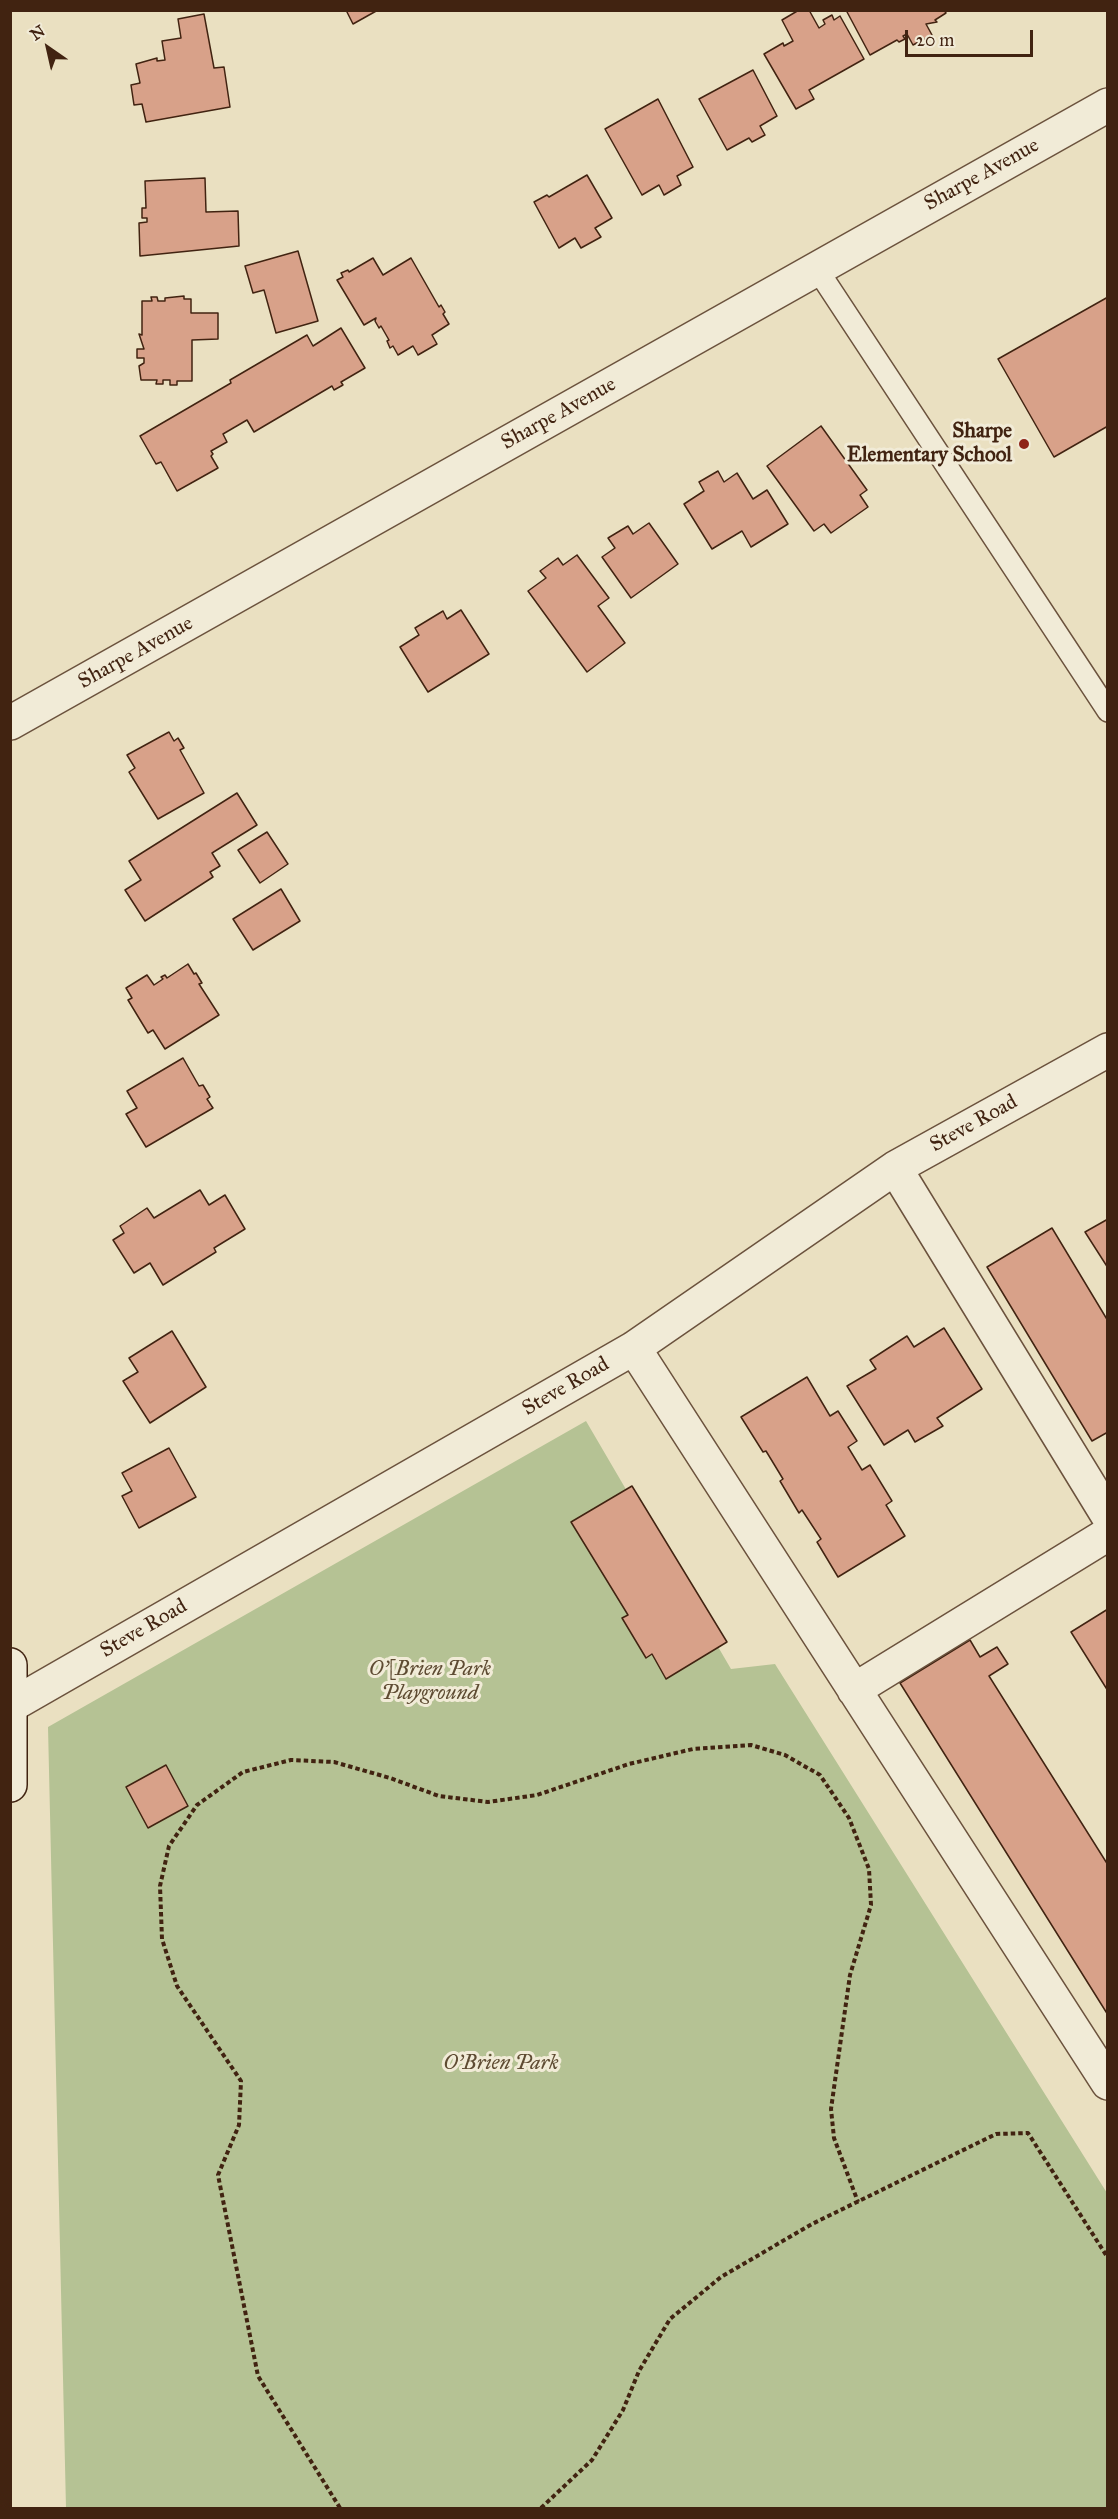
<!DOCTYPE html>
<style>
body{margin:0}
#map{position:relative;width:1118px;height:2519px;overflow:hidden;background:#eae0c1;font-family:"IM FELL Great Primer",serif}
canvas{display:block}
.frame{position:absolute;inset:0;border:12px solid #412311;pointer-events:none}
.north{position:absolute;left:18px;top:18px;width:60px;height:60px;-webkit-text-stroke:4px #f1ebd7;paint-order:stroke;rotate:326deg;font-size:16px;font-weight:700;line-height:24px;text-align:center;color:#412311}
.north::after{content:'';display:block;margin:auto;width:21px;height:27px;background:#412311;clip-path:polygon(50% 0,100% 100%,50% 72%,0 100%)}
.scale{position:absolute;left:905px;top:30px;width:128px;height:27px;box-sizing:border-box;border:3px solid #412311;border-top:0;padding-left:8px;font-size:18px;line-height:21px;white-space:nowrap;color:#412311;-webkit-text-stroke:4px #f1ebd7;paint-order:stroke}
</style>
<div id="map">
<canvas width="1118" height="2519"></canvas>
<div class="frame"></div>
<div class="north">N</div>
<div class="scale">20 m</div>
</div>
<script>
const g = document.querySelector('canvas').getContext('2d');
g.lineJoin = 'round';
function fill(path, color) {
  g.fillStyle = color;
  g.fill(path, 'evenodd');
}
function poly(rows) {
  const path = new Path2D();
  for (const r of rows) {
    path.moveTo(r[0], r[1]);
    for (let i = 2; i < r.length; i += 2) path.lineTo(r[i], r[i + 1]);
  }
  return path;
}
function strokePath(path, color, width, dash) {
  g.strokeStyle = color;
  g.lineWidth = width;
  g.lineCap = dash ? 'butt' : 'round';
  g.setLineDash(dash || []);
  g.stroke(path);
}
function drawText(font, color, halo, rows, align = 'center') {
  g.font = font + ' "IM FELL Great Primer",serif';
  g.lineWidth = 6;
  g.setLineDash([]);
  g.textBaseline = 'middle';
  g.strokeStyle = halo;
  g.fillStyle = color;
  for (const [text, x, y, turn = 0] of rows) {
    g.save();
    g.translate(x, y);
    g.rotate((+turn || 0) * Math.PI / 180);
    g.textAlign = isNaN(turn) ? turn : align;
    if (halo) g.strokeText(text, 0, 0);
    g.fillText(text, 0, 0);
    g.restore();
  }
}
fill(poly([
 [586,1421,731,1669,775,1664,1107,2193,1107,2508,66,2508,48,1727]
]), '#b5c294');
const building = poly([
 [346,10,378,10,353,24,346,10],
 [799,10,809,10,819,28,825,24,823,20,832,15,834,20,840,16,864,59,809,90,814,99,796,109,764,54,783,43,784,46,793,41,782,20,799,10],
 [846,10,944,10,946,13,935,20,937,22,926,24,932,35,913,45,907,34,903,36,905,39,899,42,897,40,870,55,846,10],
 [204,14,214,68,224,67,230,107,146,122,142,104,134,105,131,85,140,83,136,64,157,58,157,61,165,60,162,41,181,38,178,19,204,14],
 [753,70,777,116,760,126,765,135,752,142,749,138,727,150,699,99,753,70],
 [658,99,693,167,677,176,681,185,664,195,659,185,642,195,605,129,658,99],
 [587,175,612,218,595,228,601,237,581,248,575,238,559,248,534,202,547,195,549,197,587,175],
 [205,178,206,212,238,211,239,246,140,256,139,223,147,222,147,218,142,218,142,208,146,208,145,181,205,178],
 [298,251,318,321,276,333,264,290,253,293,245,266,298,251],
 [373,258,383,275,411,258,439,307,441,305,445,312,443,314,449,324,432,335,437,344,418,355,413,346,398,355,393,346,390,348,387,341,389,340,381,326,379,328,375,321,376,318,364,325,337,280,343,277,341,273,348,270,349,272,373,258],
 [184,296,184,299,191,299,191,313,218,313,218,339,192,340,192,381,177,381,177,385,170,385,170,380,163,380,163,384,156,384,157,380,141,380,139,366,144,363,144,358,137,358,137,349,144,349,139,334,142,335,142,301,152,301,151,297,157,297,158,301,165,301,165,298,184,296],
 [1108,297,1108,426,1054,457,998,359,1108,297],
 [341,328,365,368,341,382,343,385,334,390,332,386,254,432,247,420,223,434,227,442,211,451,213,454,211,456,218,468,177,491,161,462,156,464,140,436,231,383,230,380,307,335,313,346,341,328],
 [821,426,867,490,860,495,868,507,831,533,824,524,814,531,767,466,821,426],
 [718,471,724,482,737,473,753,499,767,490,788,524,751,547,742,531,712,549,684,504,704,491,699,482,718,471],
 [649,523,678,564,631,598,602,557,615,548,608,538,628,526,633,534,649,523],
 [577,555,609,598,598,606,625,643,587,672,528,591,546,578,540,571,558,558,563,565,577,555],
 [461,610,489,654,428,692,400,647,419,635,415,628,443,611,447,619,461,610],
 [169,732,174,741,178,738,184,748,180,750,204,793,158,819,129,772,135,768,127,755,169,732],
 [237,793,257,825,212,853,220,866,210,872,213,877,145,921,125,890,141,880,129,861,237,793],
 [267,832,288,864,260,883,238,850,267,832],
 [281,889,300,921,253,950,233,919,281,889],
 [188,964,194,974,196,973,202,983,199,984,219,1015,165,1049,153,1030,148,1033,128,1000,132,998,126,988,147,975,154,985,163,979,161,977,165,975,167,978,188,964],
 [183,1058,199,1086,203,1085,210,1097,207,1099,213,1108,146,1147,126,1114,137,1108,127,1091,183,1058],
 [200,1190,209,1205,225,1195,245,1229,214,1248,216,1252,163,1285,150,1263,134,1273,113,1240,124,1233,120,1226,147,1208,154,1218,200,1190],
 [1108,1219,1108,1268,1085,1232,1108,1219],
 [1052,1228,1108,1321,1108,1432,1092,1441,987,1267,1052,1228],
 [944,1328,982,1389,937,1418,943,1426,915,1442,908,1430,884,1445,847,1386,876,1369,870,1360,907,1336,914,1347,944,1328],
 [172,1331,206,1387,150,1423,123,1381,138,1372,129,1358,172,1331],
 [807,1377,830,1416,838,1411,857,1441,848,1447,862,1470,870,1465,892,1501,886,1505,905,1536,838,1577,817,1542,821,1539,802,1510,799,1513,780,1481,783,1479,766,1451,763,1452,741,1417,807,1377],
 [169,1448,196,1497,139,1528,122,1496,132,1491,122,1473,169,1448],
 [632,1486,727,1642,666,1679,652,1654,646,1658,622,1618,628,1615,571,1522,632,1486],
 [1108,1609,1108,1691,1071,1632,1108,1609],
 [970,1640,980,1657,997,1647,1008,1664,989,1676,1108,1865,1108,2015,900,1683,970,1640],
 [166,1765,188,1806,148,1828,126,1787,166,1765]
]);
fill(building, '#d8a189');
strokePath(building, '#412311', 1.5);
const service = poly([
 [817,269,1108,711]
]);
const minor = poly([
 [895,1168,1108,1516],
 [634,1348,1108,2083],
 [854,1690,1108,1534],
 [12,1705,634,1348,895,1168,1108,1050]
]);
const tertiary = poly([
 [10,723,1108,105]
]);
const secondary = poly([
 [10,1665,10,1785]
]);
strokePath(service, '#6b523d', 24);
strokePath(minor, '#6b523d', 36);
strokePath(tertiary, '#6b523d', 36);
strokePath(secondary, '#412311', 36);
strokePath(poly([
 [340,2508,258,2376,218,2175,239,2125,241,2081,177,1986,162,1939,160,1886,169,1846,197,1805,243,1772,291,1760,334,1762,390,1778,439,1796,488,1802,537,1795,629,1764,693,1749,751,1745,785,1755,820,1775,849,1818,869,1869,871,1905,850,1975,831,2109,834,2138,858,2202],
 [541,2508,592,2460,623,2410,639,2371,670,2319,721,2277,812,2224,996,2134,1028,2133,1108,2258]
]), '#412311', 4, [4.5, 3]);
strokePath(service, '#f1ebd7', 21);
strokePath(minor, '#f1ebd7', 33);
strokePath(tertiary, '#f1ebd7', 33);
strokePath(secondary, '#f1ebd7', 33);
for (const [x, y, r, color] of [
 [1024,444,6,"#8f2418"]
]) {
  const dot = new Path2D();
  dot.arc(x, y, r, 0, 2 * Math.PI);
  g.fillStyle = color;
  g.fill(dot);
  strokePath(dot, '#f1ebd7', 2);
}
drawText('21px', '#412311', '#f1ebd7', [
 ["Sharpe Avenue",982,175,-29],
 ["Sharpe Avenue",559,414,-29],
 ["Sharpe Avenue",136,653,-29],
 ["Steve Road",974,1124,-29],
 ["Steve Road",566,1387,-30],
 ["Steve Road",144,1629,-30]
]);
drawText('bold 21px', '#412311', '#f1ebd7', [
 ["Sharpe",1012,432],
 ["Elementary School",1012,456]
], 'right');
drawText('italic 21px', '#5e4b32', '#f1ebd7', [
 ["O'[Brien Park",430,1670],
 ["Playground",430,1694],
 ["O'Brien Park",501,2064]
]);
</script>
